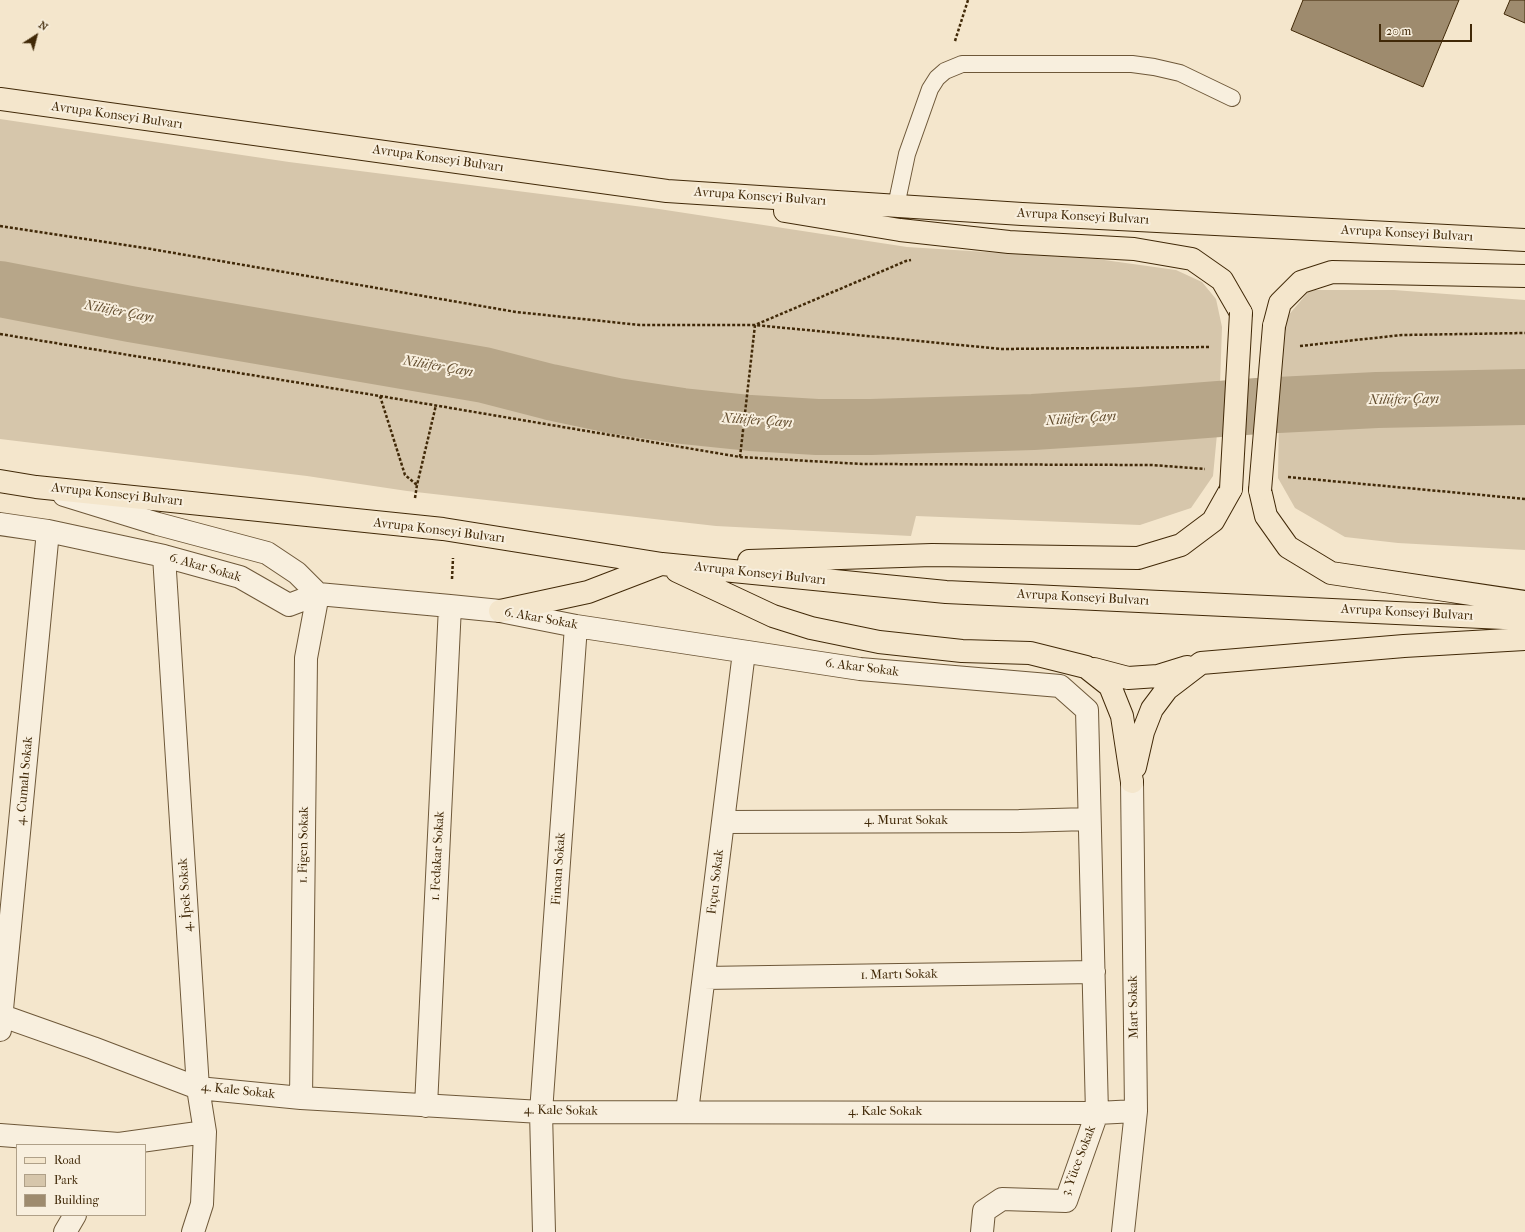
<!DOCTYPE html>
<meta charset="utf-8">
<style>
body{margin:0}
#map{position:relative;width:1525px;height:1232px;overflow:hidden;background:#f4e6cc;font-family:"IM FELL French Canon",serif}
canvas{display:block}
.legend{position:absolute;left:16px;top:1144px;width:130px;height:72px;box-sizing:border-box;background:#f8efde;border:1px solid #afa088;margin:0;padding:5px 7px;list-style:none;font-size:12px;color:#412908}
.legend li{display:flex;align-items:center;gap:8px;height:20px}
.legend b{width:20px;border:1px solid #afa088}
.north{position:absolute;left:16px;top:16px;width:40px;height:40px;-webkit-text-stroke:3px #f8efde;paint-order:stroke;rotate:36deg;font-size:11px;font-weight:700;line-height:16px;text-align:center;color:#412908}
.north::after{content:'';display:block;margin:auto;width:14px;height:18px;background:#412908;clip-path:polygon(50% 0,100% 100%,50% 72%,0 100%)}
.scale{position:absolute;left:1379px;top:24px;width:93px;height:18px;box-sizing:border-box;border:2px solid #412908;border-top:0;padding-left:5px;font-size:12px;line-height:14px;white-space:nowrap;color:#412908;-webkit-text-stroke:3px #f8efde;paint-order:stroke}
</style>
<div id="map">
<canvas width="1525" height="1232"></canvas>
<ul class="legend">
<li><b style="height:5px;background:#f4e6cc"></b>Road</li>
<li><b style="height:11px;background:#d6c6ab"></b>Park</li>
<li><b style="height:11px;background:#9e8b6e"></b>Building</li>
</ul>
<div class="north">N</div>
<div class="scale">20 m</div>
</div>
<script>
const g = document.querySelector('canvas').getContext('2d');
g.lineJoin = 'round';
function fill(path, color) {
  g.fillStyle = color;
  g.fill(path, 'evenodd');
}
function poly(rows) {
  const path = new Path2D();
  for (const r of rows) {
    path.moveTo(r[0], r[1]);
    for (let i = 2; i < r.length; i += 2) path.lineTo(r[i], r[i + 1]);
  }
  return path;
}
function strokePath(path, color, width, dash) {
  g.strokeStyle = color;
  g.lineWidth = width;
  g.lineCap = dash ? 'butt' : 'round';
  g.setLineDash(dash || []);
  g.stroke(path);
}
function drawText(font, color, halo, rows, align = 'center') {
  g.font = font + ' "IM FELL French Canon",serif';
  g.lineWidth = 4;
  g.setLineDash([]);
  g.textBaseline = 'middle';
  g.strokeStyle = halo;
  g.fillStyle = color;
  for (const [text, x, y, turn = 0] of rows) {
    g.save();
    g.translate(x, y);
    g.rotate((+turn || 0) * Math.PI / 180);
    g.textAlign = isNaN(turn) ? turn : align;
    if (halo) g.strokeText(text, 0, 0);
    g.fillText(text, 0, 0);
    g.restore();
  }
}
fill(poly([
 [0,119,289,162,659,209,907,247,1097,259,1176,270,1202,282,1216,299,1222,327,1219,413,1213,476,1191,508,1140,525,916,516,911,536,716,526,407,491,307,476,0,439],
 [1310,290,1394,290,1525,300,1525,550,1398,543,1345,537,1295,508,1278,478,1280,344,1286,318]
]), '#d6c6ab');
strokePath(poly([
 [0,289,130,314,484,375,550,392,616,406,682,416,750,423,817,427,871,427,1033,422,1141,415,1258,406,1377,400,1525,397]
]), '#b7a689', 56);
const building = poly([
 [1303,0,1459,0,1423,87,1291,30,1303,0],
 [1510,0,1525,0,1525,23,1504,14,1510,0]
]);
fill(building, '#9e8b6e');
strokePath(building, '#412908', 1);
const service = poly([
 [896,206,907,154,930,89,937,78,945,71,962,64,1132,64,1154,67,1180,73,1232,98]
]);
const minor = poly([
 [64,495,158,524,267,553,297,573,318,594,306,658,301,1098],
 [0,524,48,531,164,556,240,577,289,605,318,594,450,606,500,611,576,626,860,669,1060,686,1087,710,1097,1113,1066,1201,1002,1199,984,1211,982,1232],
 [164,556,198,1088,205,1132,202,1204,193,1232],
 [723,822,1019,821,1089,819],
 [704,978,1094,972],
 [0,1015,93,1048,198,1088,301,1098,541,1112,1097,1113,1136,1111],
 [0,1030,48,531],
 [426,1106,450,606],
 [687,1112,744,652],
 [0,1135,119,1144,205,1132],
 [65,1232,75,1215],
 [544,1232,541,1112,576,626],
 [1123,1232,1136,1111,1132,782]
]);
const primary = poly([
 [0,99,667,191,1022,214,1525,240],
 [785,211,900,230,1009,242,1134,249,1192,259,1222,280,1241,313],
 [1274,326,1280,303,1301,282,1332,272,1525,276],
 [0,481,36,487,443,529,662,564,946,592,1525,619],
 [1260,490,1266,516,1288,547,1331,573,1525,602],
 [749,561,932,555,1138,558,1181,545,1213,521,1231,489],
 [677,571,773,616,811,628,879,642,962,651,1030,653,1086,667,1110,686,1122,716,1132,782],
 [500,611,588,592,661,564],
 [1094,669,1128,678,1158,676,1187,667],
 [1135,767,1143,732,1152,709,1167,689,1201,663,1404,646,1525,639]
]);
strokePath(service, '#6e5839', 18);
strokePath(minor, '#6e5839', 24);
strokePath(primary, '#412908', 24);
strokePath(poly([
 [955,41,968,0],
 [0,226,145,248,516,312,640,325,755,325,1001,349,1211,347],
 [0,334,380,396,740,457,862,464,1152,465,1205,469],
 [1300,346,1402,335,1525,333],
 [380,396,405,475,417,485],
 [740,457,755,325,906,261,911,260],
 [1288,477,1525,499],
 [415,498,417,485,436,405],
 [452,579,453,558]
]), '#412908', 2.5, [3, 2]);
strokePath(service, '#f8efde', 16);
strokePath(minor, '#f8efde', 22);
strokePath(primary, '#f4e6cc', 22);
const primaryBridge = poly([
 [1231,489,1241,313],
 [1260,490,1274,326]
]);
strokePath(primaryBridge, '#412908', 24, []);
strokePath(primaryBridge, '#f4e6cc', 22);
drawText('13px', '#412908', '#f8efde', [
 ["Avrupa Konseyi Bulvarı",117,116,8],
 ["Avrupa Konseyi Bulvarı",438,159,8],
 ["Avrupa Konseyi Bulvarı",760,197,4],
 ["Avrupa Konseyi Bulvarı",1083,217,3],
 ["Avrupa Konseyi Bulvarı",1407,234,3],
 ["Avrupa Konseyi Bulvarı",117,495,6],
 ["Avrupa Konseyi Bulvarı",439,531,7],
 ["6. Akar Sokak",205,568,16],
 ["Avrupa Konseyi Bulvarı",760,574,6],
 ["Avrupa Konseyi Bulvarı",1083,598,3],
 ["Avrupa Konseyi Bulvarı",1407,613,3],
 ["6. Akar Sokak",541,619,10],
 ["6. Akar Sokak",862,668,7],
 ["4. Cumalı Sokak",25,781,-85],
 ["4. Murat Sokak",906,821],
 ["1. Figen Sokak",304,845,-89],
 ["1. Fedakar Sokak",438,856,-87],
 ["Fincan Sokak",559,869,-86],
 ["Fıçıcı Sokak",716,882,-83],
 ["4. İpek Sokak",186,895,-94],
 ["1. Martı Sokak",899,975,-1],
 ["Mart Sokak",1134,1007,-91],
 ["4. Kale Sokak",238,1091,6],
 ["4. Kale Sokak",561,1111,1],
 ["4. Kale Sokak",885,1112],
 ["3. Yüce Sokak",1079,1161,-69]
]);
drawText('italic 14px', '#644e2f', '#f8efde', [
 ["Nilüfer Çayı",119,312,11],
 ["Nilüfer Çayı",438,367,10],
 ["Nilüfer Çayı",1404,400,-1],
 ["Nilüfer Çayı",1081,419,-4],
 ["Nilüfer Çayı",757,421,4]
]);
</script>
